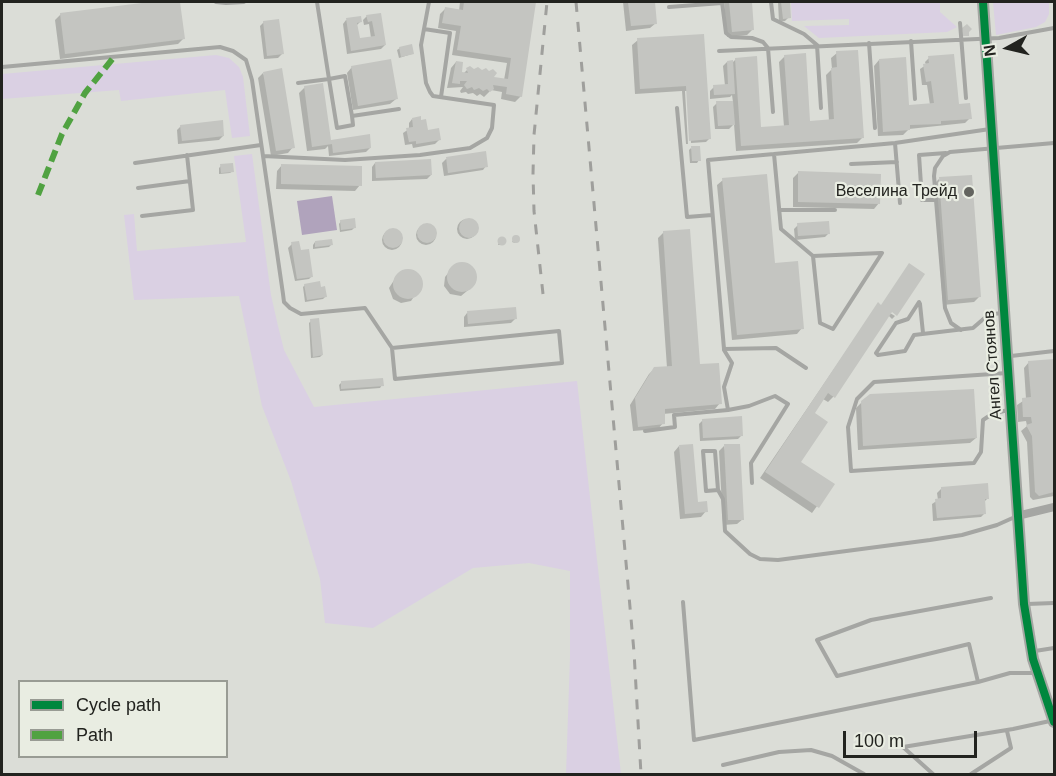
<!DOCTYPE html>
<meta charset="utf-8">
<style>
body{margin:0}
#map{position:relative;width:1056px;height:776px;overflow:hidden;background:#dbddd7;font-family:Arial,sans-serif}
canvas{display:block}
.frame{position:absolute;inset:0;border:3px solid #22231f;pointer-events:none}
.legend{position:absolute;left:18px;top:680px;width:210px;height:78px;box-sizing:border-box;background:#e9ede2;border:2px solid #999c94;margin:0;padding:8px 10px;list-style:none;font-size:18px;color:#22231f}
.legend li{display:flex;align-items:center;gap:12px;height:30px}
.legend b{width:30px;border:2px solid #999c94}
.north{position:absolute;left:978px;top:18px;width:60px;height:60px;-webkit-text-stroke:4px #e9ede2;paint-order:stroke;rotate:262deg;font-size:16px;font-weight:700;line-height:24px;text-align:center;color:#22231f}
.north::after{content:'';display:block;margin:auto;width:21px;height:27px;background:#22231f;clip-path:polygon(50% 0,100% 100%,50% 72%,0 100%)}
.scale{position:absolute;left:843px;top:731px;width:134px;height:27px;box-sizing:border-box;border:3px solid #22231f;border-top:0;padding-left:8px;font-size:18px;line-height:21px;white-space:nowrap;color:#22231f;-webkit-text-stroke:4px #e9ede2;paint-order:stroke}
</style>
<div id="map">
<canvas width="1056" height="776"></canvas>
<div class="frame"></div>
<ul class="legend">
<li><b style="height:8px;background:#00873e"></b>Cycle path</li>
<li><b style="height:8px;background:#50a241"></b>Path</li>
</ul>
<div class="north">N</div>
<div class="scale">100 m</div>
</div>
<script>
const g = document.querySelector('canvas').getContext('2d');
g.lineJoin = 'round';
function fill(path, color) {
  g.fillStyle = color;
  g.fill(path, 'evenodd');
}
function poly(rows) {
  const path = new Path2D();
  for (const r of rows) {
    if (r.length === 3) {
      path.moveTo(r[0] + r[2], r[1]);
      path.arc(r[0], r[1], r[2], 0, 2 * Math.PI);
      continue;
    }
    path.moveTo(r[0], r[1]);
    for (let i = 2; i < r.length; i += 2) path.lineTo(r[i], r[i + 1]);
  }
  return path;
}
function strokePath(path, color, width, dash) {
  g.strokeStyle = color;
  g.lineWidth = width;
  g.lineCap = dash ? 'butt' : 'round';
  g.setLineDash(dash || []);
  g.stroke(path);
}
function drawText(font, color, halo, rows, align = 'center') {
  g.font = font + ' Arial,sans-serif';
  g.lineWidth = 4.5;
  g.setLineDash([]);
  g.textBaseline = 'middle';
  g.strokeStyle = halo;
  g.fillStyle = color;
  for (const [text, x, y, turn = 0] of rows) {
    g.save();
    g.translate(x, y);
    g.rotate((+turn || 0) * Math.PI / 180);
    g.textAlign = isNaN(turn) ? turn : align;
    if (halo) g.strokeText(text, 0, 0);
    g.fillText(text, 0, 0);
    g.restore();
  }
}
fill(poly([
 [791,2,940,2,940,12,957,27,947,32,819,38,804,26,849,25,849,19,792,21],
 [993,2,1049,2,1049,14,1045,22,1036,27,996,35],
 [216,55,229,58,239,67,243,77,250,136,232,138,225,90,121,101,119,90,2,99,2,74],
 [252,154,271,295,278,326,284,350,314,407,577,381,621,774,566,774,570,657,570,571,529,563,473,568,373,628,325,623,320,579,291,481,262,406,239,296,134,300,124,215,134,214,137,251,246,242,234,156]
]), '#dad0e3');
fill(poly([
 [332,196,337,230,302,235,297,201]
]), '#b0a3bc');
fill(poly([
 [162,2,178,2,183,39,178,44,60,59,55,20,61,14],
 [460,2,534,2,521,96,515,102,501,99,502,92,491,90,484,97,480,94,477,96,473,93,468,94,466,92,461,93,460,91,463,87,447,88,451,68,456,62,463,74,467,70,491,78,504,80,507,63,452,55,456,31,438,28,440,14,445,9,459,11],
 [623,2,653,2,656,23,650,28,626,31],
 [724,2,750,2,753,29,747,35,727,37],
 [778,2,788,2,789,17,785,21,779,22],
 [380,14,385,45,381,49,347,54,343,24,346,20,360,22,356,26,358,40,371,38,369,24,364,25,363,20,367,16],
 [264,22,282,54,278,58,264,59,260,26],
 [703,35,710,138,706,142,691,143,688,91,685,91,688,144,686,144,682,91,635,94,632,45,638,40],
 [400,48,412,54,399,58,397,50],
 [837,53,863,137,857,143,736,151,734,124,729,129,715,129,713,107,717,103,733,102,732,95,730,97,710,99,710,91,714,87,725,86,723,66,727,62,731,64,736,59,760,129,784,127,779,62,785,56,809,122,829,121,826,75,832,69,831,58],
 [929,58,957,106,970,118,965,123,909,129,903,135,878,136,874,66,879,60,908,108,930,105,927,85,922,85,920,69,926,65,925,62],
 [352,67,396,99,390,104,353,110,347,73],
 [263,73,293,147,288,153,271,156,258,78],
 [305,87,330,142,370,148,366,152,329,156,328,146,325,149,307,151,299,93],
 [412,119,427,132,439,140,435,144,413,148,412,144,405,145,403,133,409,129,409,123],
 [181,126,223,136,219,140,178,144,177,130],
 [691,148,699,160,697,163,690,163,689,150],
 [446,159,486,166,483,170,444,176,442,163],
 [375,163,431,175,427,179,372,181,372,167],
 [282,165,360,185,355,191,276,189,277,171],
 [221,166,233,171,230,173,219,174,219,168],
 [799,172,879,203,874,209,793,207,793,178],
 [939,179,979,297,974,302,943,305,934,184],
 [723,180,774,264,802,328,797,334,732,340,717,185],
 [467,229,10],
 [341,221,354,228,352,230,340,232,339,224],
 [798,225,829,233,825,237,795,240,794,229],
 [426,235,10],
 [392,240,10],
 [664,232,698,366,720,403,715,409,663,414,663,423,658,429,633,431,630,405,649,374,655,368,667,368,658,238],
 [515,237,518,239,515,243,512,242],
 [500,239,504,240,501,245,498,245],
 [315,242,331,245,329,247,313,249,313,245],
 [292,244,312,276,309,279,295,281,288,248],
 [459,264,471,267,476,274,473,286,461,296,450,294,444,286,445,277,453,267],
 [409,271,419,277,421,286,411,301,401,303,393,299,389,288,398,274],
 [305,285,326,296,323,299,305,302,303,287],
 [878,304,890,309,890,313,895,316,892,319,888,315,833,397,828,402,823,399,813,414,799,462,833,484,812,513,760,478],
 [467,313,515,319,511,323,464,327,464,317],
 [311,321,322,355,320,357,311,358,309,323],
 [1054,361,1054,496,1033,500,1030,497,1027,442,1021,431,1027,426,1026,421,1018,422,1017,405,1026,399,1024,368,1029,362],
 [341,383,382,385,380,388,340,391,339,385],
 [862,402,976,438,970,443,858,450,856,408],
 [703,420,742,435,738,439,700,441,699,424],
 [679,446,697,504,706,511,701,517,680,519,674,452],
 [724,446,743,519,737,524,723,525,719,451],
 [941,489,988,498,984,502,985,513,981,517,933,521,932,504,938,500,937,493]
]), '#0003');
fill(poly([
 [150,2,180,2,185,39,65,54,60,13],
 [464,2,536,2,522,97,506,94,507,87,493,85,494,89,490,92,487,89,483,91,479,88,474,90,472,87,467,89,464,85,467,81,460,81,460,84,452,83,456,61,463,62,462,72,468,73,466,68,470,66,474,69,478,67,482,70,486,68,489,71,493,69,497,73,494,77,508,79,511,58,457,50,461,26,442,23,445,7,463,10],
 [628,2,655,2,657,24,631,26],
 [729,2,752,2,754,30,732,32],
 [781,2,790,2,791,18,783,19],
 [381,13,386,45,351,51,346,18,361,16,362,22,357,23,360,38,375,36,372,21,368,22,366,15],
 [279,19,284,54,267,56,263,21],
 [967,24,972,29,969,32,969,36,963,36,962,28],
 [704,34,711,139,689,141,686,86,640,89,637,38],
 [412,44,414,54,401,57,399,47],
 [858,50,864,138,741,146,735,58,757,56,761,127,789,125,784,55,806,53,810,121,834,119,831,68,837,67,836,51],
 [954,54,959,104,970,103,972,119,941,121,941,124,910,125,910,130,883,132,879,59,906,57,909,105,934,103,931,81,926,82,923,64,929,63,928,56],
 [391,59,398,99,358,106,351,66],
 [733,60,735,94,714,95,713,85,728,84,727,61],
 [282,68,295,148,276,151,263,72],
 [323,83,331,140,370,134,371,148,333,153,332,144,312,147,304,86],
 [716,101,733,101,735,125,718,126],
 [421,116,421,120,426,119,428,130,439,128,441,140,416,144,416,141,409,142,406,128,413,127,412,118],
 [223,120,224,136,182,141,180,125],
 [691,146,700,146,701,161,692,161],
 [486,151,488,167,448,173,446,157],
 [431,159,432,175,376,178,375,162],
 [233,163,234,172,221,173,220,164],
 [281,164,362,166,362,186,281,184],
 [798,171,881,174,880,204,798,202],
 [767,174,775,263,798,261,804,329,737,335,722,178],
 [972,175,981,297,948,300,939,177],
 [469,228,10],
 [355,218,356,228,341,230,340,220],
 [829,221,830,234,798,236,797,223],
 [427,233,10],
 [393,238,10],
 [690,229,700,364,719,363,722,404,665,409,665,424,638,427,635,398,654,367,672,366,663,231],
 [516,239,4],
 [502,241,4.5],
 [332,239,333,245,315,247,315,241],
 [299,241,301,250,309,249,313,277,297,279,291,242],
 [462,277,15],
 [909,263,925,274,897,316,892,312,835,398,828,393,815,413,828,422,801,462,835,484,819,508,765,472,878,302,881,305],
 [408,284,15],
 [320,281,321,287,325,286,327,297,307,300,304,284],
 [516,307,517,319,468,324,467,311],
 [319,318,323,355,313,357,310,319],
 [1054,359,1054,492,1039,496,1035,492,1032,436,1026,425,1032,423,1031,417,1023,417,1022,398,1031,397,1028,361],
 [383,378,384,386,341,389,341,381],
 [974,389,977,438,863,446,861,401,870,394],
 [742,416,743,436,703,438,702,419],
 [693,444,698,502,707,501,708,512,685,514,679,445],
 [724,444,740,444,744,520,728,520],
 [988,483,989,499,985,499,986,514,937,518,935,499,941,498,941,487]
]), '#c4c5c1');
strokePath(poly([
 [216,2,226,3,244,2],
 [722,2,726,33,731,37,752,38,763,42,768,48,773,112],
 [771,2,773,19,804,34,817,45,821,108],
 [669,7,722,3],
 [960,23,966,98],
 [424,29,450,33,441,97],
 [911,41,915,99],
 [869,43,875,128],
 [719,51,999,38,1054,28],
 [2,67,220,47,233,51,246,60,252,80,283,294,284,302,290,308,301,314,365,308,392,348,559,331,562,363,395,379,392,348],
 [298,83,329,79,317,2],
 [677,108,687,217,712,215],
 [352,116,345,76,329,79,337,128,353,125,352,116,399,109],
 [895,143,900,203],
 [774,154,781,229,813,256,820,323,833,329,882,253],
 [263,156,345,160,420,155,470,148,487,138,492,128,494,105,433,96,430,92,426,83,421,45,429,2],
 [135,163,261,145],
 [851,164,897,162],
 [138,188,190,181],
 [936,200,922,200,919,155,946,153],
 [779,210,835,210],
 [142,216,193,210,187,155],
 [813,256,881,253],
 [961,330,951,323,945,308,934,176,935,168,943,156,950,152,1054,143],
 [923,333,920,304,919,302,908,319,896,323,876,353,878,355,905,351,914,335,973,328,988,315,1001,313],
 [724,350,732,363,724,387,728,410,749,406,775,396,788,404,751,463,752,483],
 [1011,356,1054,351],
 [806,368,776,348,724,349,708,160,895,143,990,129],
 [1007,373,874,382,857,399,848,427,851,471,974,463,981,452,983,420,992,414,1008,410],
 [645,431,675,427,674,415,728,410],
 [718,490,706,491,703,451,715,451,718,490,723,499,725,531,750,554,760,559,778,560,930,540,962,535,997,525,1017,516],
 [683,602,694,740,978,682,1010,673,1036,673],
 [1027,604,1054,603],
 [1035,651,1054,648],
 [978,682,969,644,837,676,817,640,871,620,991,598],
 [723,765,779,752,811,750,832,756,864,774],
 [933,774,903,747,1013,729,1050,721],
 [971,774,1011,748,1007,731]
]), '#a5a6a3', 4);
strokePath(poly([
 [1017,516,1054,507]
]), '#a5a6a3', 8);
strokePath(poly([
 [983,2,1024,604,1033,659,1054,722]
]), '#a4a6a2', 12);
strokePath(poly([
 [576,2,634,652,641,774],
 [543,294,534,211,533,174,534,135,547,2]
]), '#9f9f9c', 3, [10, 10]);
strokePath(poly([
 [38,195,62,134,85,93,114,57]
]), '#50a241', 6, [12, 6]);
strokePath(poly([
 [983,2,1024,604,1033,659,1054,722]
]), '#00873e', 8);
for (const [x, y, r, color] of [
 [969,192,6,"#63645f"]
]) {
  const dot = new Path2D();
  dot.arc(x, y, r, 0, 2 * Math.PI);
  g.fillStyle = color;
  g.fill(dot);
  strokePath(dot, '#e9ede2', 2);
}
drawText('16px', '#22231f', '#e9ede2', [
 ["Веселина Трейд",957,192]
], 'right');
drawText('16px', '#22231f', '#e9ede2', [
 ["Ангел Стоянов",993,365,-94]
]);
</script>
